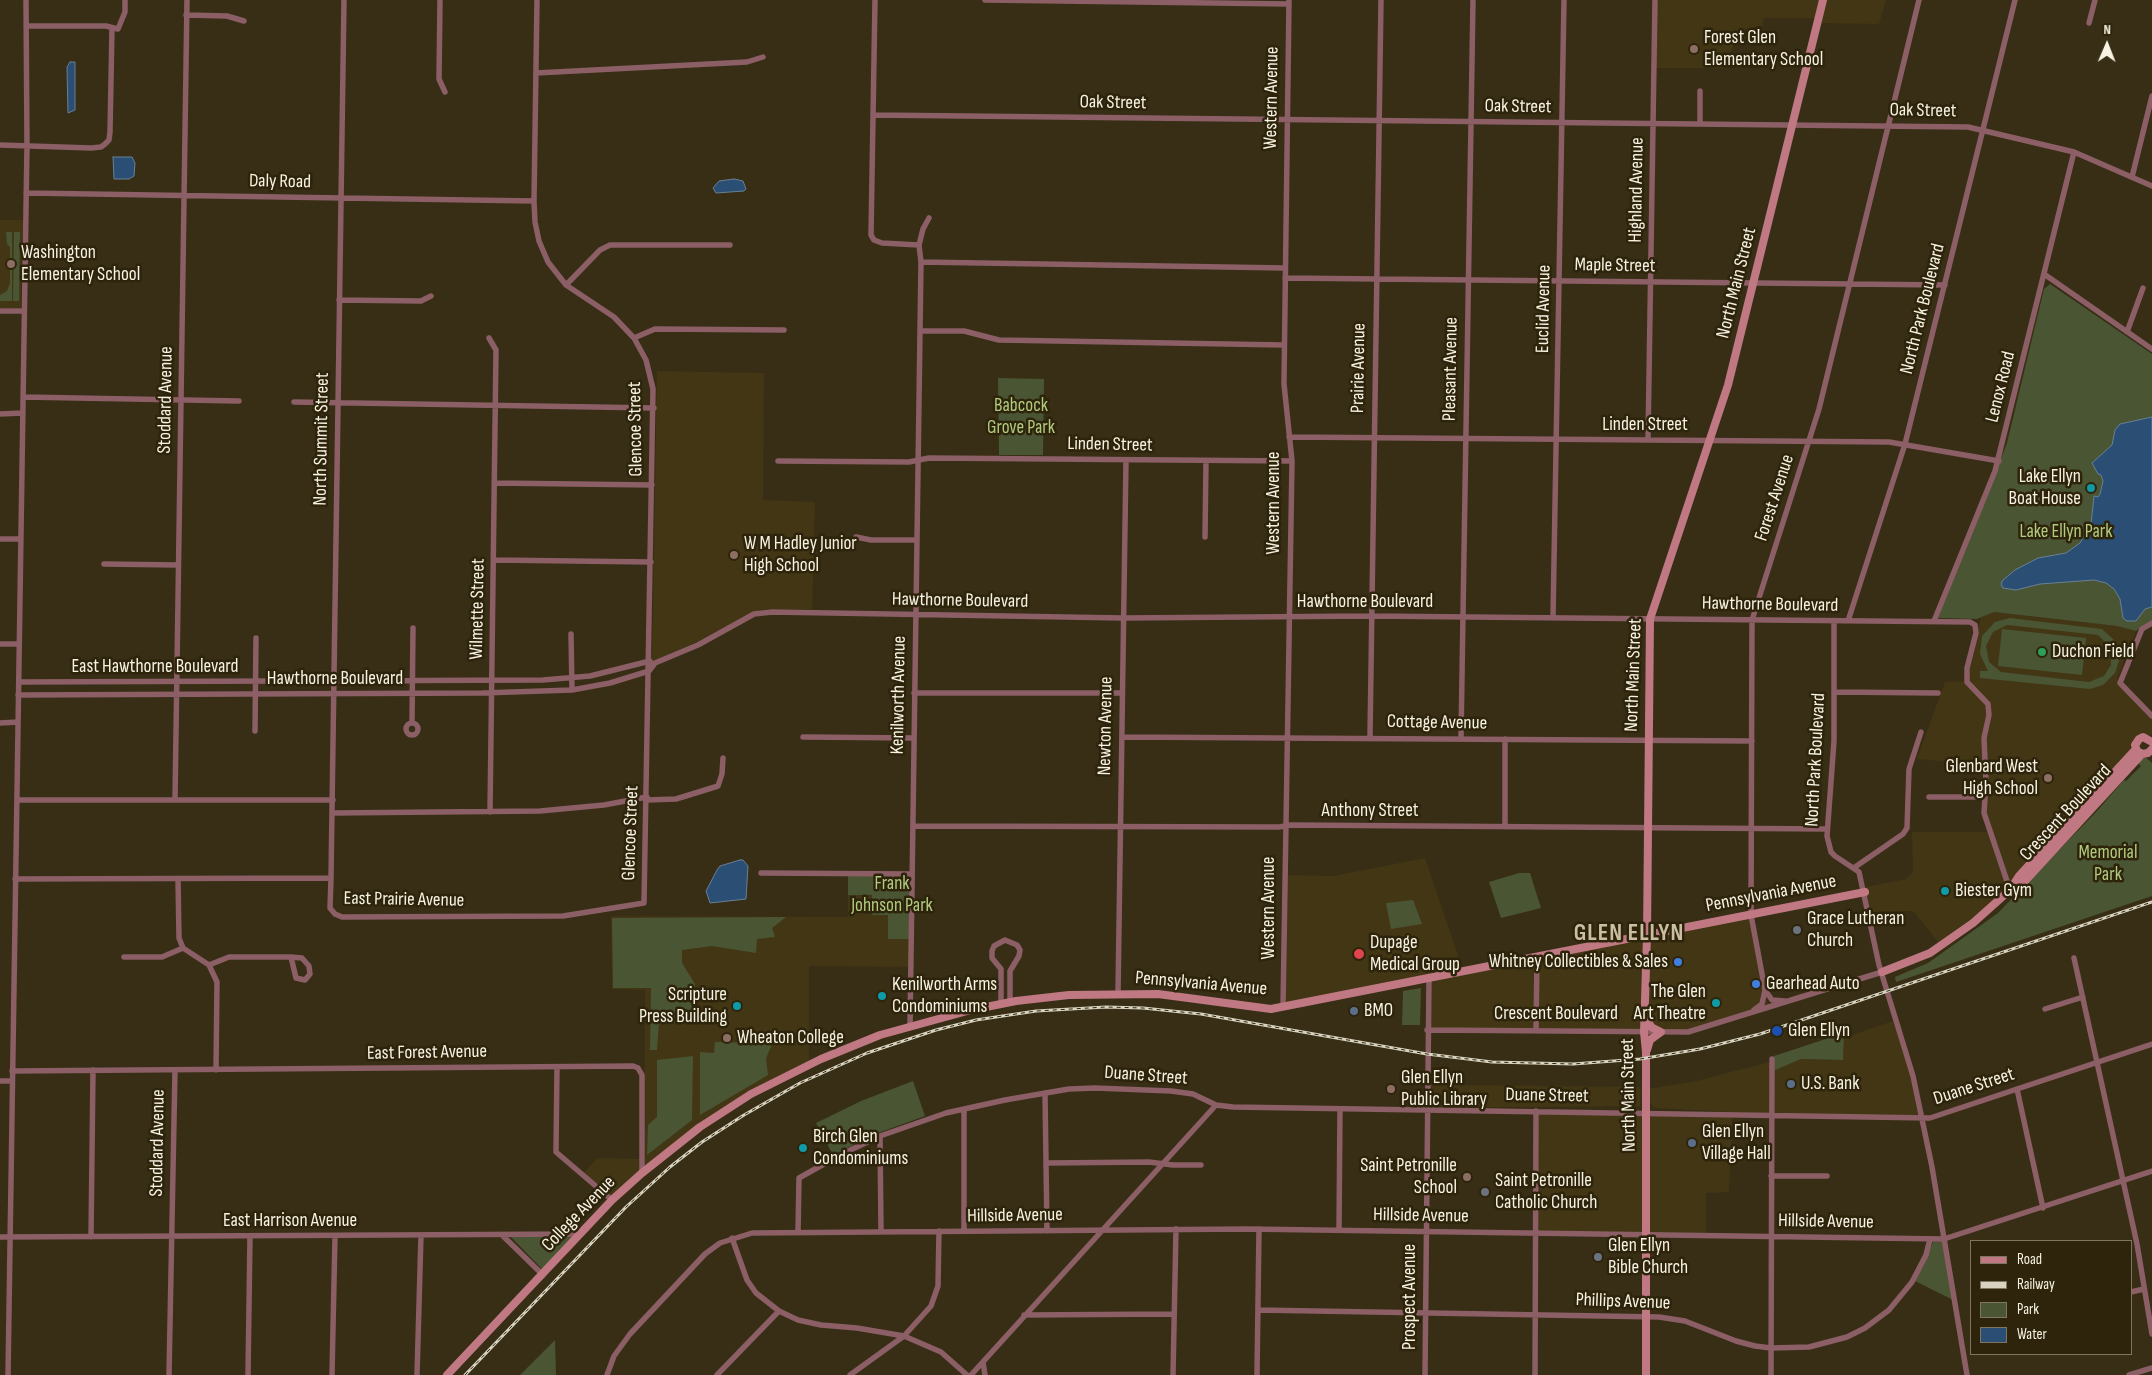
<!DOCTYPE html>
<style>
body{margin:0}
#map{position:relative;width:2152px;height:1375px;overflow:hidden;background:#372e15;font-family:"Sofia Sans Condensed",sans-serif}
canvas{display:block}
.legend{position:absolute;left:1970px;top:1240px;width:162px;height:115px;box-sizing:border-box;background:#2d240b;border:1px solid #7e7661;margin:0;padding:6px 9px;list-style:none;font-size:15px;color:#f7f2e2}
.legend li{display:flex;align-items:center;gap:10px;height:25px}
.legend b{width:25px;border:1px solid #7e7661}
.north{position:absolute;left:2082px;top:20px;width:50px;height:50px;-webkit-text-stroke:4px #2d240b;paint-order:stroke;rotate:1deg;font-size:14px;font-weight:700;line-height:20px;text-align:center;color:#f7f2e2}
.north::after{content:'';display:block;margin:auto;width:18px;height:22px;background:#f7f2e2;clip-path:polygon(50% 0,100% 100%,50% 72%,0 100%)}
</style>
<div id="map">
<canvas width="2152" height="1375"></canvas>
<ul class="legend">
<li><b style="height:6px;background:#c07883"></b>Road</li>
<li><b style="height:6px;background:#d8d3c1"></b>Railway</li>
<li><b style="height:14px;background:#4a5534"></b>Park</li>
<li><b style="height:14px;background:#2b4f74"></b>Water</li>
</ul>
<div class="north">N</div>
</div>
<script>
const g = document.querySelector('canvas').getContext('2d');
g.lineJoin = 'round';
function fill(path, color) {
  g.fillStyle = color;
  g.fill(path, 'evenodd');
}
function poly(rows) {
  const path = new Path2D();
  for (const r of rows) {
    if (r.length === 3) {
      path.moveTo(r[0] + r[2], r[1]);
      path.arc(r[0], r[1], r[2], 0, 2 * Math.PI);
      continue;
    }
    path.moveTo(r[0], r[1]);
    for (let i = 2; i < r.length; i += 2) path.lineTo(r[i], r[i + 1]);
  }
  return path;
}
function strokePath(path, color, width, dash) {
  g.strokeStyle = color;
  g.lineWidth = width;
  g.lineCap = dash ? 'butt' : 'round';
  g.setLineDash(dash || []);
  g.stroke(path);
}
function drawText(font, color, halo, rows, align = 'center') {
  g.font = font + ' "Sofia Sans Condensed",sans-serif';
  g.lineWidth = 5;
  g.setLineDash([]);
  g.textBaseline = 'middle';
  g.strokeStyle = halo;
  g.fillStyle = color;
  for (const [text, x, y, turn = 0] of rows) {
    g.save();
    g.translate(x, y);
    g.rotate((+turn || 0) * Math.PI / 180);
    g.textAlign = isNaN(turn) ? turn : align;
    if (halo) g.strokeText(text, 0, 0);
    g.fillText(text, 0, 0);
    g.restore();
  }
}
fill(poly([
 [1657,0,1820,0,1815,18,1764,18,1762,26,1740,30,1724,68,1656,68],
 [1826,0,1886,0,1879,24,1819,23],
 [0,220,23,220,21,308,0,308],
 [657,371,764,373,763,500,815,502,812,609,766,609,753,612,681,650,652,662],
 [1993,612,2117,626,2136,631,2117,679,2152,714,2152,734,2018,874,2007,890,1973,920,1940,944,1913,911,1870,912,1865,887,1906,879,1913,872,1912,832,1991,832,1986,818,1987,765,1917,759,1945,682,1968,681,1967,675,1981,617],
 [1425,858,1463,970,1284,1005,1286,875,1334,876],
 [848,895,872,895,910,939,910,967,809,966,809,1063,759,1087,644,1167,645,990,612,989,611,916,848,917],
 [1750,917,1768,1006,1688,1031,1648,1031,1648,937],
 [1646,937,1645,1030,1537,1029,1539,959],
 [1536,959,1534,1028,1430,1028,1431,980],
 [1896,1020,1921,1116,1773,1114,1773,1071,1801,1059,1842,1060,1843,1038],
 [1770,1062,1769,1114,1654,1108,1649,1101,1648,1089,1696,1081],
 [1429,1082,1460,1082,1460,1085,1641,1087,1640,1106,1428,1108],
 [1537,1113,1645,1114,1644,1233,1536,1231],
 [1648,1115,1732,1116,1729,1192,1706,1193,1706,1233,1647,1233],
 [597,1158,640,1159,640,1172,612,1199,583,1174]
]), '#423615');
fill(poly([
 [6,232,12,232,12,301,0,301,0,295,7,291,10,283,10,247,7,244],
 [14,232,20,232,19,301,13,301],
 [2050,284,2152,354,2152,620,2136,631,2117,626,1994,612,1977,619,1938,618,2007,443,2044,289],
 [998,378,1044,379,1043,455,999,455],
 [2010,618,2102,629,2114,640,2118,649,2119,661,2115,673,2103,685,2090,689,1980,678,1980,671,1988,671,1980,654,1982,636,1995,622],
 [2007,625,2098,635,2111,648,2111,665,2104,676,2089,682,2001,672,1989,662,1986,646,1993,632],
 [2002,629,2086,638,2082,675,1998,666],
 [2145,757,2152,763,2152,896,1896,982,1895,977,1928,963,1998,913,2097,811,2124,780,2126,781,2141,766,2136,761],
 [1519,873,1530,873,1541,908,1501,918,1489,882],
 [848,875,911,875,910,939,888,939,888,915,872,915,872,895,848,895],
 [1413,900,1422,924,1391,929,1386,903],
 [786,917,772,928,775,937,757,939,756,953,712,946,682,950,682,963,695,984,692,1023,659,1022,657,1050,650,1050,651,988,613,988,612,918],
 [1421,988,1420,1025,1402,1025,1403,991],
 [771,1032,771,1047,766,1058,768,1075,700,1115,700,1052,714,1053,715,1042,758,1043,758,1035],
 [1844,1033,1843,1060,1801,1059,1773,1071,1774,1056],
 [693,1056,692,1120,647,1155,648,1125,657,1117,657,1060],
 [913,1081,925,1116,878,1133,833,1155,816,1123,861,1101],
 [510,1236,577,1236,544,1271],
 [1933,1242,1943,1242,1953,1300,1915,1281],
 [555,1340,556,1375,520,1375]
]), '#4a5534');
const water = poly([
 [70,62,75,62,75,110,68,113,67,67,70,62],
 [113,157,132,157,135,163,134,176,129,179,114,179,113,157],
 [734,179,743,181,746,189,744,191,716,193,713,188,719,181,734,179],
 [2152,417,2152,607,2145,609,2136,621,2127,621,2123,618,2120,599,2114,589,2106,583,2094,580,2040,584,2016,590,2003,588,2001,584,2003,580,2015,570,2038,558,2066,553,2080,543,2091,524,2094,496,2098,497,2100,494,2103,481,2101,475,2098,474,2092,463,2112,445,2115,430,2120,424,2152,417],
 [740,860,743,860,748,866,746,899,710,903,706,891,717,870,720,866,740,860]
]);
fill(water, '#2b4f74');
strokePath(water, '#688095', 1);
strokePath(poly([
 [440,0,439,79,445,92],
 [875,0,871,235,874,240,882,243,919,245],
 [985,0,1289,4],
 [186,15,227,16,244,21],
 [2089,23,2095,0],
 [26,26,106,26,118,29,125,12,125,0],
 [536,73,747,62,763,57],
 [873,115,1968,127,2074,152,2152,186],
 [1700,124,1700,91],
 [0,145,91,148,101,147,105,144,109,140,110,132,112,28],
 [2132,177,2152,96],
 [26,193,534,201],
 [919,245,923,229,929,218],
 [921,262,1285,268],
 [2044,274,2152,349],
 [1285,278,1945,285],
 [566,285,600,250,610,245,730,245],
 [339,300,421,301,431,296],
 [0,311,23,311],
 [920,331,964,331,999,340,1284,345],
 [2127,332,2143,288],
 [489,338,496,350,490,812],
 [634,338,655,329,784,330],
 [23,397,239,401],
 [294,402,654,408],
 [0,414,22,413],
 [1289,437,1889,442,1999,461],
 [1648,440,1655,0],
 [778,461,909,462,929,458,1292,461],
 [495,483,652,485],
 [856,537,871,540,917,540],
 [1205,537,1206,461],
 [0,539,21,539],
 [494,560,651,562],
 [104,564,178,565],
 [1553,618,1564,0],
 [1834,621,1834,741,1827,836,1831,852,1835,856,1859,872,1879,965,1913,1076,1932,1167,1967,1375],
 [1848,621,1905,444,2015,0],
 [1934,621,1995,471,2074,152],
 [2152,623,2142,629,2120,683,2152,716],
 [571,634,572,690],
 [0,644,19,644],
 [19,682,543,680,590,676,650,661],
 [1834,692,1938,693],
 [914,693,1122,693],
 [18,695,482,693,572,690,610,683,649,671,655,663,698,645,754,614,772,612,1123,618,1370,616,1970,622,1975,625,1976,633,1967,668,1967,682,1988,704,1989,715,1984,738,1986,782,1984,813,2010,890],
 [412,722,413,628],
 [412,729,6],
 [0,723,18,722],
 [255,731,256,638],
 [803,737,914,738],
 [1122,737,1752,741],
 [1370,737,1381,0],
 [1461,738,1473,0],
 [1505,739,1505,827],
 [1929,797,1985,797],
 [17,800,333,800],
 [175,800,187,0],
 [332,813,540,811,604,805,647,797,647,800,676,799,718,786,722,774,723,758],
 [913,826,1279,827,1291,825,1827,829],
 [1855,867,1903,834,1907,828,1909,769,1921,732],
 [761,873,912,874],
 [331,878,344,0],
 [15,879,331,878,330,908,335,914,342,917,563,916,644,903,653,389,646,360,634,338,614,317,566,285,548,262,539,241,535,222,534,201,537,0],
 [178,879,179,938,183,948,209,965,217,982,216,1070],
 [124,957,162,957,183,948],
 [2074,958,2137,1244,2152,1334],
 [209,965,229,957,291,957,296,978,305,980,310,974,309,966,302,958,291,957],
 [1118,993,1126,460],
 [1785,1001,1772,1000,1765,990,1751,915,1752,620,1819,409,1919,0],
 [1001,1004,1001,969,992,958,992,951,994,946,1005,940,1017,945,1020,950,1019,956,1010,971,1010,1002],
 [1283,1006,1292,461,1284,384,1289,0],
 [2045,1009,2083,997],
 [1754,1010,1762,1004,1765,990],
 [910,1026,921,262,919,245],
 [1427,1030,1688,1032,1882,972],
 [1536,1030,1537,958],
 [557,1067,556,1152,612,1200],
 [12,1071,633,1066,638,1068,642,1075,642,1173],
 [0,1081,12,1081],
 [2017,1089,2043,1208],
 [1045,1093,1047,1231],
 [964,1109,964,1231],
 [880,1136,881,1231],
 [1047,1163,1149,1162,1173,1165,1201,1165],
 [1771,1176,1827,1176],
 [1339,1230,1340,1109],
 [798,1232,799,1178,840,1155,880,1136,946,1113,1005,1100,1069,1089,1095,1088,1171,1091,1193,1094,1216,1105,1233,1107,1930,1118,2152,1044],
 [502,1235,543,1275],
 [0,1237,580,1234],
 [91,1237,93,1070],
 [732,1238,747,1280,756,1293,779,1311,798,1320,821,1325,857,1328,904,1336,941,1352,967,1375],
 [2131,1292,2144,1289],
 [1258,1310,1659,1317,1685,1321,1736,1341,1755,1346,1771,1348,1809,1347,1847,1337,1865,1328,1889,1310,1912,1282,1926,1255,1930,1239],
 [1024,1315,1174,1314],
 [983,1362,985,1375],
 [8,1375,27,145,26,0],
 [169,1375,175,1070],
 [248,1375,250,1236],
 [332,1375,335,1236],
 [417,1375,421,1235],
 [607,1375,614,1356,630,1334,705,1254,720,1243,752,1233,1247,1229,1944,1239,2152,1171],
 [717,1375,779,1311],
 [850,1375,904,1336,931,1306,938,1286,939,1231],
 [971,1375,1216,1105],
 [1173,1375,1176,1229],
 [1257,1375,1259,1229],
 [1425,1375,1429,979],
 [1535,1375,1536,1111],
 [1771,1375,1772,1059],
 [2129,1375,2152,1368]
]), '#8c5e65', 5.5);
strokePath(poly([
 [2152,742,2143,737,2139,739,2135,745,2137,751,2142,754,2148,753,2152,749],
 [2012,887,2019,876,2136,749],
 [1882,972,1930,953,1973,923,2010,890,2025,881,2142,754],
 [1646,1016,1651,1027,1661,1032,1650,1040,1647,1050],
 [447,1375,612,1200,642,1173,700,1127,751,1094,821,1059,880,1035,971,1010,1016,1001,1069,995,1158,994,1271,1009,1865,892],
 [1646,1375,1646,1052,1644,1032,1647,936,1650,619,1728,385,1823,0]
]), '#c07883', 8);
const rail = poly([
 [465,1375,626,1207,670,1167,702,1142,744,1115,800,1083,867,1053,936,1030,976,1020,1036,1011,1106,1007,1143,1008,1201,1014,1427,1054,1492,1062,1573,1064,1640,1059,1700,1049,1760,1034,2152,902]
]);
strokePath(rail, '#d8d3c1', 3);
strokePath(rail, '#2d240b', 1, [4]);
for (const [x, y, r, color] of [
 [1694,49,5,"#8d6e63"],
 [11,264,5,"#8d6e63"],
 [2091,488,5,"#0f9aa8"],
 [734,555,5,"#8d6e63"],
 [2042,652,5,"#2e9e5b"],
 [2048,778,5,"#8d6e63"],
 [1945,891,5,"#0f9aa8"],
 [1797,930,5,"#6b7280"],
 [1359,954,6,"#e0444e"],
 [1678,962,5,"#3f7fe0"],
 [1756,984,5,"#3f7fe0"],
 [882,996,5,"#0f9aa8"],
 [1716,1003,5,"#0f9aa8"],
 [737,1006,5,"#0f9aa8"],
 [1354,1011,5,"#5c6f8a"],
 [1777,1031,6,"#1a4fb4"],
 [727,1038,5,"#8d6e63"],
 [1791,1084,5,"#5c6f8a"],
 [1391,1089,5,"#8d6e63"],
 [1692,1143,5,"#5c6f8a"],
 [803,1148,5,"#0f9aa8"],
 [1467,1177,5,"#8d6e63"],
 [1485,1192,5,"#6b7280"],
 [1598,1257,5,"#6b7280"]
]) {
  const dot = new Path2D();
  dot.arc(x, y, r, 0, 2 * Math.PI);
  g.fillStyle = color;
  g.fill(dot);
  strokePath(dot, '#2d240b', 2);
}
drawText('19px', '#f7f2e2', '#2d240b', [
 ["Forest Glen",1704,38],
 ["Elementary School",1704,60],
 ["Washington",21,253],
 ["Elementary School",21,275],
 ["Lake Ellyn",2081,477,"right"],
 ["Boat House",2081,499,"right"],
 ["W M Hadley Junior",744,544],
 ["High School",744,566],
 ["Duchon Field",2052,652],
 ["Glenbard West",2038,767,"right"],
 ["High School",2038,789,"right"],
 ["Biester Gym",1955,891],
 ["Grace Lutheran",1807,919],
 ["Church",1807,941],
 ["Dupage",1370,943],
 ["Medical Group",1370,965],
 ["Whitney Collectibles & Sales",1668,962,"right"],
 ["Gearhead Auto",1766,984],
 ["Kenilworth Arms",892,985],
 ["Condominiums",892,1007],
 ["The Glen",1706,992,"right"],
 ["Art Theatre",1706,1014,"right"],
 ["Scripture",727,995,"right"],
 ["Press Building",727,1017,"right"],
 ["BMO",1364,1011],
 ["Glen Ellyn",1788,1031],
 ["Wheaton College",737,1038],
 ["Glen Ellyn",1401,1078],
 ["Public Library",1401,1100],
 ["U.S. Bank",1801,1084],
 ["Glen Ellyn",1702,1132],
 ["Village Hall",1702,1154],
 ["Birch Glen",813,1137],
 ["Condominiums",813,1159],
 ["Saint Petronille",1457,1166,"right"],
 ["School",1457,1188,"right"],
 ["Saint Petronille",1495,1181],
 ["Catholic Church",1495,1203],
 ["Glen Ellyn",1608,1246],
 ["Bible Church",1608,1268]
], 'left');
drawText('19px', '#f7f2e2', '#2d240b', [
 ["Western Avenue",1272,98,-89],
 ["Oak Street",1113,103,1],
 ["Oak Street",1518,107,1],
 ["Oak Street",1923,111,1],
 ["Daly Road",280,182,1],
 ["Highland Avenue",1637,190,-89],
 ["Maple Street",1615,266,1],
 ["North Main Street",1737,283,-76],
 ["Euclid Avenue",1544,309,-89],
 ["North Park Boulevard",1923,309,-76],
 ["Prairie Avenue",1359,368,-89],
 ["Pleasant Avenue",1451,369,-89],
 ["Lenox Road",2001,387,-76],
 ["Stoddard Avenue",166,400,-89],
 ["Linden Street",1645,425],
 ["Glencoe Street",636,429,-91],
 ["North Summit Street",322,439,-89],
 ["Linden Street",1110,445,1],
 ["Forest Avenue",1775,498,-72],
 ["Western Avenue",1274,503,-90],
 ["Hawthorne Boulevard",960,601,1],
 ["Hawthorne Boulevard",1365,602],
 ["Hawthorne Boulevard",1770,605,1],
 ["Wilmette Street",478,609,-89],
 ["East Hawthorne Boulevard",155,667],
 ["North Main Street",1634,675,-88],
 ["Hawthorne Boulevard",335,679],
 ["Kenilworth Avenue",899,695,-89],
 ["Cottage Avenue",1437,723,1],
 ["Newton Avenue",1106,726,-89],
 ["North Park Boulevard",1816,760,-87],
 ["Anthony Street",1370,811],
 ["Crescent Boulevard",2066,813,-47],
 ["Glencoe Street",631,833,-88],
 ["Pennsylvania Avenue",1771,894,-11],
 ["East Prairie Avenue",404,900,1],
 ["Western Avenue",1269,908,-90],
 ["Pennsylvania Avenue",1201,984,5],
 ["Crescent Boulevard",1556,1014],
 ["East Forest Avenue",427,1053,-1],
 ["Duane Street",1146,1076,4],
 ["Duane Street",1974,1087,-18],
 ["North Main Street",1629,1095,-91],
 ["Duane Street",1547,1096,1],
 ["Stoddard Avenue",158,1143,-89],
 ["College Avenue",579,1214,-46],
 ["Hillside Avenue",1015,1216,-1],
 ["Hillside Avenue",1421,1216,1],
 ["East Harrison Avenue",290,1221],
 ["Hillside Avenue",1826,1222,1],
 ["Prospect Avenue",1410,1297,-90],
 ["Phillips Avenue",1623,1302,2]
]);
drawText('19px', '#b2cb7f', '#2d240b', [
 ["Babcock",1021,406],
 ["Grove Park",1021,428],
 ["Lake Ellyn Park",2066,532],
 ["Memorial",2108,853],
 ["Park",2108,875],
 ["Frank",892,884],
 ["Johnson Park",892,906]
]);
g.letterSpacing = '1px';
drawText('bold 24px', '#cabfa2', '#2d240b', [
 ["GLEN ELLYN",1629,934]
]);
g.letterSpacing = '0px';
</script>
